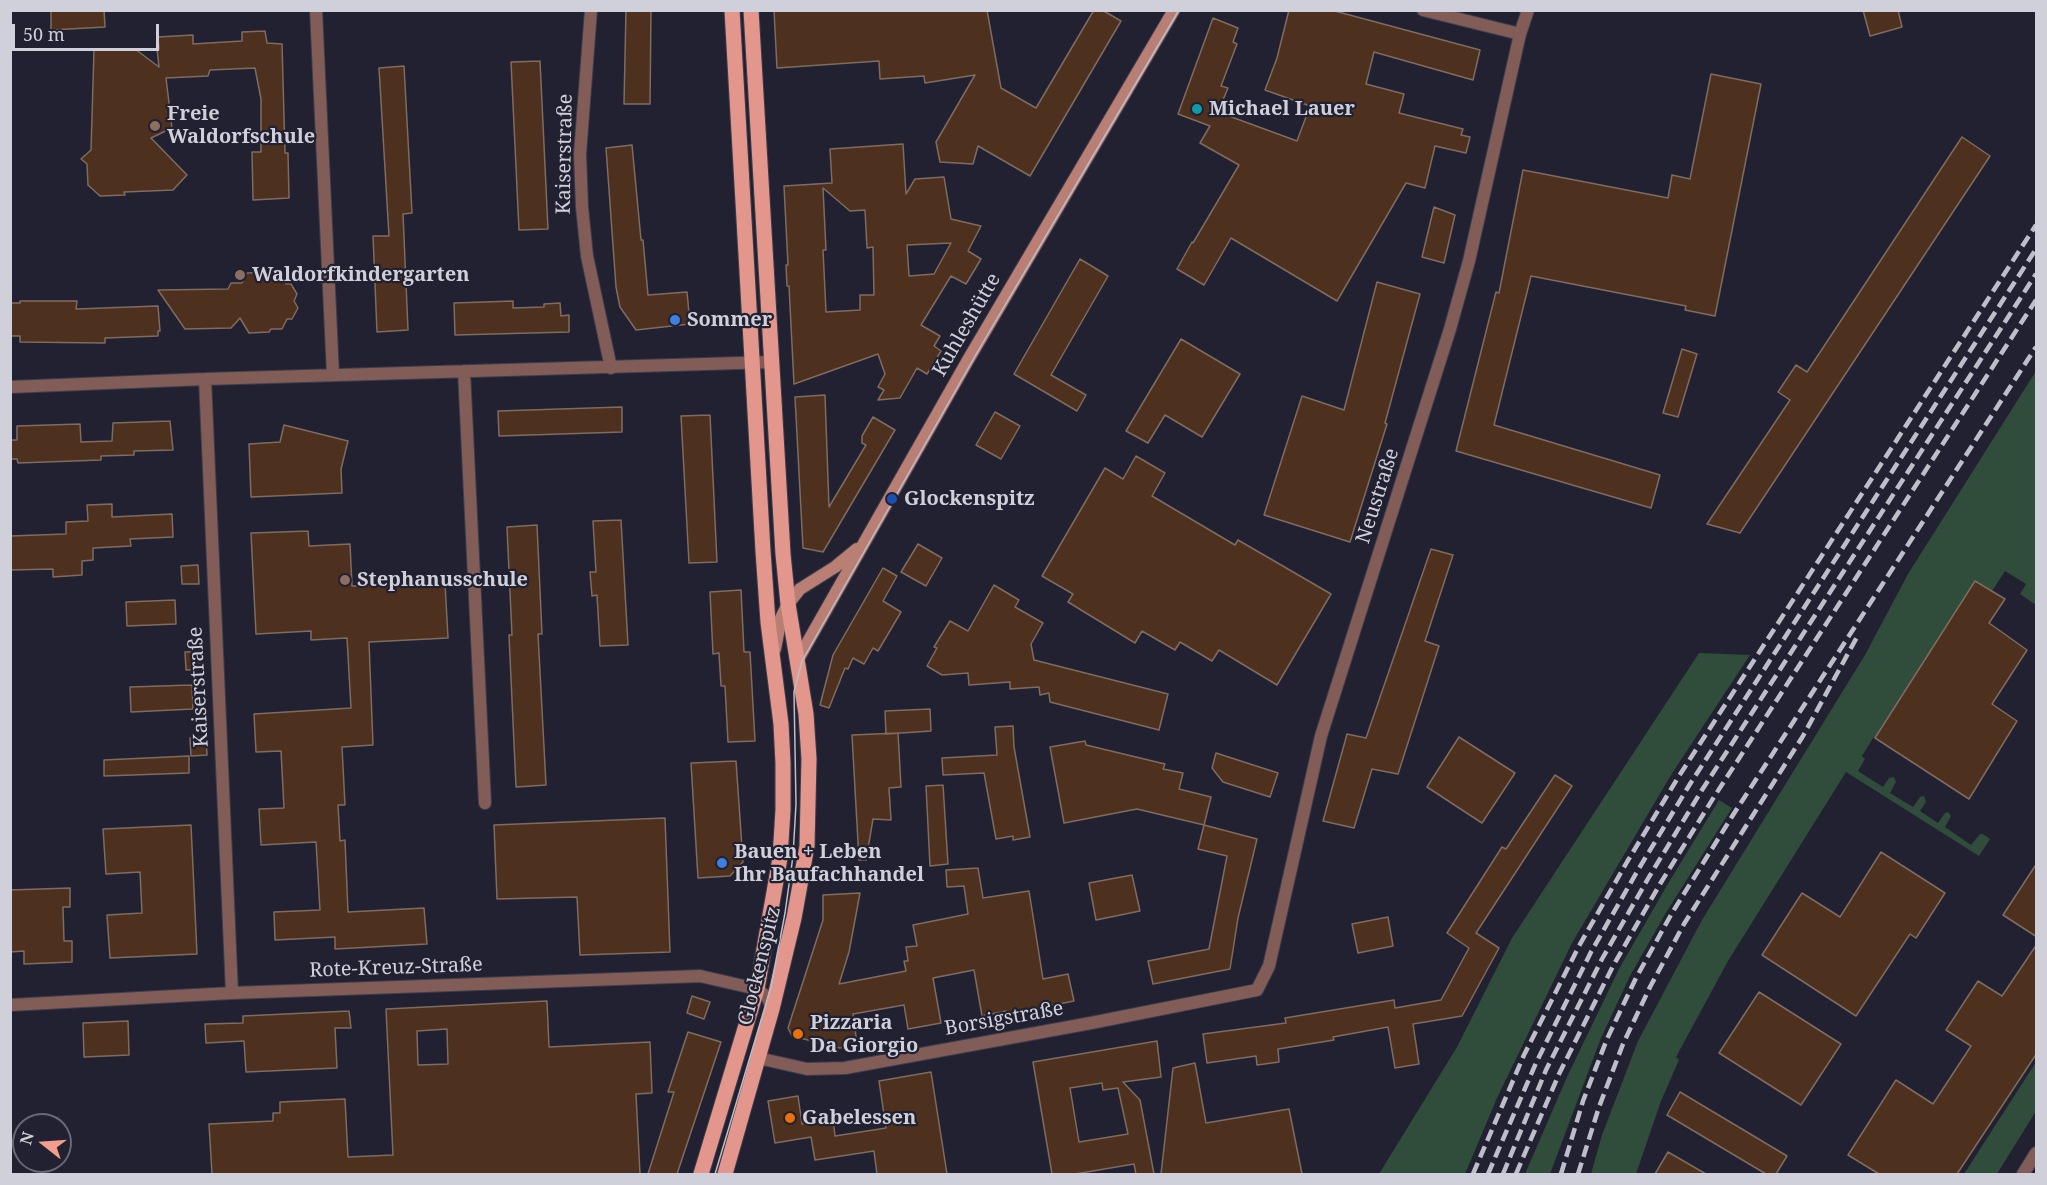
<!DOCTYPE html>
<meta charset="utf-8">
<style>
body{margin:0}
#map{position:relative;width:2047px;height:1185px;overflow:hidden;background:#222131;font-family:"Noto Serif",serif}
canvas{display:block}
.frame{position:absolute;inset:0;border:12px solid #d0d0db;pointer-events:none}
.north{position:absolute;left:12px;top:1113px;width:60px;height:60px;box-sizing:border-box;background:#222131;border:2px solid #686775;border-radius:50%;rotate:287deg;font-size:16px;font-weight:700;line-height:24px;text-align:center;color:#d0d0db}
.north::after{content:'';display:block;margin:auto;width:21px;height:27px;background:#f49d8d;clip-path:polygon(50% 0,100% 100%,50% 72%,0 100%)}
.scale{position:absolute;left:12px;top:24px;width:147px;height:27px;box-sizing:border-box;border:3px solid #d0d0db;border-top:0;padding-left:8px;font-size:18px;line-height:21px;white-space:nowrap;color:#d0d0db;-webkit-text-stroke:4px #222131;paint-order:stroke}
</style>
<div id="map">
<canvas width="2047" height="1185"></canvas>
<div class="frame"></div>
<div class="north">N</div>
<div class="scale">50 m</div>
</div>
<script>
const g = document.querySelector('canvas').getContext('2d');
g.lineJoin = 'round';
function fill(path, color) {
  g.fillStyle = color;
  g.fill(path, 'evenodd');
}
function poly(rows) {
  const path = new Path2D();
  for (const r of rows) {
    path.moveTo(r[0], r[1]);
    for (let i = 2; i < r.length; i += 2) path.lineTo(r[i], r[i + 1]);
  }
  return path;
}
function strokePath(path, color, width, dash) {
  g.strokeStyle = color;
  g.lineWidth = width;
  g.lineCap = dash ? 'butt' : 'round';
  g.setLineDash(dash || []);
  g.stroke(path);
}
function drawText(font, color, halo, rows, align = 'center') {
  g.font = font + ' "Noto Serif",serif';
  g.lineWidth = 4.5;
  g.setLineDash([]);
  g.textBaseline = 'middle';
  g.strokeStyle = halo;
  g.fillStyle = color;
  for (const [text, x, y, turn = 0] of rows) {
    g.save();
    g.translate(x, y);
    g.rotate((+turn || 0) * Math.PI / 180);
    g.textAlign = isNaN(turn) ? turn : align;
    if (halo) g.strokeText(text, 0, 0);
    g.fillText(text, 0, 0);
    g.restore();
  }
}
fill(poly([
 [2036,371,2036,605,2020,594,2026,584,2005,571,1992,591,1975,581,1875,738,1873,738,1862,756,1865,759,1858,771,1883,787,1889,778,1894,777,1896,782,1890,793,1913,807,1920,797,1924,796,1926,802,1920,811,1938,823,1945,813,1948,812,1951,816,1945,827,1971,845,1980,834,1983,834,1990,839,1979,856,1846,772,1728,961,1676,1057,1679,1060,1661,1101,1636,1174,1591,1174,1602,1135,1638,1041,1702,920,1865,655,1908,574],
 [1699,653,1750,655,1671,775,1572,943,1497,1098,1465,1174,1379,1174,1457,1047,1512,938],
 [1719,800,1732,808,1667,911,1630,976,1601,1038,1550,1174,1525,1174,1567,1077,1619,969,1666,887],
 [2036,1062,2036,1111,1997,1174,1964,1174]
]), '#304c3a');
const building = poly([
 [51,10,104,10,105,27,51,30,51,10],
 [626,10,651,10,650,104,624,104,626,10],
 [774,10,987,10,1001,88,1036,108,1094,10,1102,10,1121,21,1030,176,978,146,973,164,940,162,936,142,975,75,925,83,924,76,880,79,879,61,777,68,774,10],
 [1289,10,1331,10,1480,50,1473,80,1374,52,1366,84,1404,94,1399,113,1463,129,1461,135,1470,137,1466,153,1435,146,1425,188,1406,183,1337,301,1231,238,1204,285,1177,269,1192,242,1193,243,1239,165,1200,143,1210,126,1178,114,1213,18,1238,28,1233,42,1237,44,1221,86,1228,88,1218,112,1297,141,1310,106,1265,90,1277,58,1289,10],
 [1863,10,1898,10,1902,27,1870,36,1863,10],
 [265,31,267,43,282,44,285,153,288,153,289,198,253,200,252,152,261,152,261,99,255,68,210,70,208,76,166,78,172,128,151,138,187,175,173,190,124,192,125,195,100,196,88,185,87,164,81,159,91,150,94,50,135,49,159,67,157,49,159,49,158,37,193,35,193,44,242,41,242,32,265,31],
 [540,61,548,229,519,230,511,62,540,61],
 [404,66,412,213,403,214,408,330,377,332,373,236,389,236,379,68,404,66],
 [1711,74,1761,84,1715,316,1685,310,1686,306,1531,276,1494,425,1660,475,1651,508,1456,451,1496,292,1499,293,1523,170,1668,198,1672,175,1690,179,1711,74],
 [1962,137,1990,156,1740,533,1707,524,1790,400,1778,392,1796,365,1807,372,1962,137],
 [903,144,906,194,915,179,944,177,951,219,981,226,968,251,981,259,966,284,951,276,921,325,940,336,934,346,941,351,927,374,917,368,900,398,878,400,884,390,878,387,885,374,878,354,794,384,789,286,787,286,786,265,788,265,784,186,832,183,830,149,903,144],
 [823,188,850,211,865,210,867,248,873,247,874,295,860,295,860,310,826,312,823,250,826,250,823,188],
 [951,243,934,274,909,276,907,245,951,243],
 [632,145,641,240,643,240,648,295,687,292,690,324,636,330,620,307,616,287,606,148,632,145],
 [1434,207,1455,215,1444,263,1422,257,1434,207],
 [1080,259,1108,276,1051,375,1086,395,1077,411,1014,374,1080,259],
 [267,272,269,275,280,275,286,284,291,284,297,294,294,301,298,308,292,319,287,319,282,329,271,329,269,332,249,333,240,318,231,328,185,329,158,290,228,289,231,283,242,283,247,273,267,272],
 [1377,282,1420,294,1385,423,1387,424,1350,542,1264,515,1302,396,1344,410,1377,282],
 [20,301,77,301,76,309,158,306,160,331,158,331,158,336,105,338,105,343,20,342,20,336,10,336,10,303,20,303,20,301],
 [513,301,513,308,544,307,544,304,560,303,561,316,569,315,569,332,455,335,454,303,513,301],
 [1181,339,1240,374,1202,437,1165,415,1148,443,1126,431,1181,339],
 [1682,349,1697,354,1678,417,1663,413,1682,349],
 [825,395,829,507,866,445,862,443,862,436,873,417,895,430,823,552,803,548,795,397,825,395],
 [622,407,622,432,499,436,498,411,622,407],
 [995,412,1020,426,1001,459,976,445,995,412],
 [710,415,717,562,689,563,681,416,710,415],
 [170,421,173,450,134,451,134,455,101,456,101,460,18,463,17,459,10,459,10,440,17,440,17,426,80,424,81,442,112,441,113,423,170,421],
 [284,425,348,441,341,469,342,493,251,497,249,444,280,442,284,425],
 [1136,456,1165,473,1152,496,1235,545,1238,540,1331,594,1277,685,1219,650,1212,661,1180,642,1175,650,1142,631,1135,643,1068,602,1073,594,1042,576,1105,468,1123,479,1136,456],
 [112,504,112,517,172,514,173,537,130,539,131,546,93,548,93,560,82,561,82,575,53,577,53,569,10,570,10,536,66,534,66,522,88,521,87,505,112,504],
 [621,520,628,645,600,646,597,595,592,596,590,572,596,572,593,521,621,520],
 [537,525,542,634,538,634,546,785,516,787,509,635,512,635,507,527,537,525],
 [308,531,309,546,350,544,352,586,445,583,448,638,369,642,373,745,342,747,345,805,338,805,340,841,345,840,348,912,424,908,427,944,335,949,335,937,275,940,274,912,320,910,316,842,261,845,259,809,284,808,281,751,256,752,254,714,351,708,347,638,311,640,311,631,256,634,251,533,308,531],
 [918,544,942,558,926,586,901,572,918,544],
 [1431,549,1453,555,1425,641,1439,646,1398,774,1372,769,1354,828,1323,821,1347,734,1366,738,1431,549],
 [198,565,199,584,182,584,181,566,198,565],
 [883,568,897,576,883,601,901,612,878,651,873,648,864,664,853,658,848,669,845,668,829,708,820,705,833,655,883,568],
 [1975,581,2005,599,1989,623,2027,650,1992,704,2017,721,1969,799,1875,738,1975,581],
 [994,585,1019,600,1015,607,1043,623,1031,644,1034,660,1168,694,1159,730,1050,702,1049,693,1040,695,1039,687,1010,689,1010,682,969,685,968,673,942,675,927,666,937,648,934,647,950,621,968,631,994,585],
 [741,590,744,652,750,652,755,741,728,742,725,686,721,686,719,653,713,654,710,592,741,590],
 [175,600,176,624,127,626,126,602,175,600],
 [202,651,203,669,186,670,185,652,202,651],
 [192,685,193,709,131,712,130,687,192,685],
 [930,709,931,731,886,734,885,711,930,709],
 [1013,726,1014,747,1030,837,1013,840,1013,836,996,839,984,773,943,775,942,758,997,755,995,727,1013,726],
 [898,733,901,787,889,788,891,820,873,819,866,860,859,860,852,735,898,733],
 [206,737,207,755,191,756,190,738,206,737],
 [1459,737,1515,773,1482,823,1427,787,1459,737],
 [1085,741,1086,745,1165,764,1163,769,1183,773,1179,789,1211,797,1204,825,1137,809,1064,823,1050,747,1085,741],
 [1216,753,1278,773,1270,797,1223,782,1212,768,1216,753],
 [189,756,189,773,104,776,104,760,189,756],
 [736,761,743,862,730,876,698,878,691,763,736,761],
 [1555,775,1572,786,1476,933,1499,948,1462,1016,1413,1024,1419,1064,1395,1068,1388,1027,1333,1037,1334,1040,1278,1049,1279,1062,1257,1065,1256,1056,1207,1063,1203,1034,1286,1023,1285,1018,1394,1000,1395,1008,1441,1000,1469,948,1447,933,1502,847,1506,849,1555,775],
 [943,785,948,864,930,866,926,786,943,785],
 [665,818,670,952,580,955,577,897,497,899,494,825,665,818],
 [191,825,197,954,110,958,107,915,142,913,140,872,106,874,103,829,191,825],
 [1204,825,1257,839,1238,918,1230,969,1153,984,1148,961,1209,949,1227,856,1198,849,1204,825],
 [1881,852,1945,893,1916,938,1910,934,1856,1016,1762,955,1802,893,1840,917,1881,852],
 [2037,863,2037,937,2003,915,2037,863],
 [978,868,983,898,1029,891,1043,979,1068,974,1074,1001,1007,1014,1006,1011,982,1016,974,970,933,978,941,1023,908,1029,904,1005,853,1014,857,1044,840,1048,792,1036,788,1028,823,920,823,895,860,893,849,952,839,984,906,971,904,961,908,961,906,947,917,946,913,925,968,914,964,886,947,887,946,870,978,868],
 [1132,875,1140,911,1096,920,1089,883,1132,875],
 [70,888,70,907,63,907,64,941,72,941,72,962,24,964,24,951,10,952,10,890,70,888],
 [1388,917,1393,946,1358,953,1352,924,1388,917],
 [2037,944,2037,1053,1957,1174,1879,1174,1848,1155,1896,1080,1933,1104,1971,1046,1946,1030,1978,981,2002,996,2037,944],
 [1759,992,1841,1044,1801,1105,1719,1053,1759,992],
 [692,996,710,1002,704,1019,687,1013,692,996],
 [547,1001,549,1047,650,1042,652,1093,636,1094,640,1174,212,1174,209,1124,273,1121,273,1113,280,1113,280,1102,345,1099,348,1157,393,1155,386,1009,547,1001],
 [447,1029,448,1064,418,1065,417,1031,447,1029],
 [349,1011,351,1028,335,1028,337,1068,246,1072,244,1041,206,1043,205,1024,243,1023,243,1016,349,1011],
 [128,1021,129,1055,84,1057,83,1023,128,1021],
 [688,1032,721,1042,677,1174,648,1174,674,1092,668,1092,688,1032],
 [1157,1041,1161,1077,1123,1082,1140,1100,1154,1174,1136,1174,1134,1164,1075,1174,1052,1174,1033,1062,1157,1041],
 [1102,1083,1103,1090,1118,1088,1128,1134,1079,1142,1070,1088,1102,1083],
 [1195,1063,1206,1123,1289,1109,1302,1174,1161,1174,1173,1068,1195,1063],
 [931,1072,947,1174,877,1174,874,1151,815,1160,811,1137,775,1143,768,1101,798,1096,802,1124,833,1119,835,1136,886,1128,879,1081,931,1072],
 [1680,1092,1787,1156,1776,1174,1766,1174,1667,1115,1680,1092],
 [1668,1152,1706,1174,1655,1174,1668,1152]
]);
fill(building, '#4d301e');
strokePath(building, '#7f6c61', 1.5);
const street = poly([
 [316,10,333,375],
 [591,10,580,154,582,207,587,256,611,368],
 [1423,10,1520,34],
 [464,371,485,803],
 [205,379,232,993],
 [10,387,205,379,772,362],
 [10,1005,232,993,700,976,757,989,768,998,772,1009],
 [758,1058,807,1069,845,1068,1091,1023,1257,990,1269,966,1321,736,1450,329,1469,261,1520,34,1528,10],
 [2023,1174,2036,1153]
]);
const secondary = poly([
 [775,649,781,618,788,604,800,589,835,567,857,549],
 [797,661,968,360,1174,10]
]);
const primary = poly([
 [701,1174,757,989,780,858,783,810,783,763,781,724,768,622,763,551,732,10],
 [725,1174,772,1009,794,918,807,846,809,759,806,714,788,604,783,554,751,10]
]);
strokePath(street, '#3e3d4c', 14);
strokePath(secondary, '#3e3d4c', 14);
strokePath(primary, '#3e3d4c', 17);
strokePath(street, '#825d57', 12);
strokePath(secondary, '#b97e74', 12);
strokePath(primary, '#e3968b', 15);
strokePath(poly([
 [715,1174,771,987,785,913,793,856,796,804,794,692,802,661,978,351,1179,10]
]), '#bebeca', 1.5);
strokePath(poly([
 [1473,1174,1524,1055,1579,946,1627,862,1679,776,2036,225],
 [1488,1174,1536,1063,1591,952,1638,870,1690,784,2036,249],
 [1503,1174,1546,1070,1602,959,1649,877,1702,790,2036,274],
 [1516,1174,1559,1074,1613,966,1660,884,1714,797,2036,300],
 [1561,1174,1583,1101,1607,1039,1636,978,1672,913,1733,815,2036,347],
 [1578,1174,1599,1107,1623,1044,1650,987,1684,924,1803,736,1857,637]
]), '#bebeca', 4.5, [12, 6]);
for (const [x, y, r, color] of [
 [1197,109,6,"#0f9aa8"],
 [155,126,6,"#8d6e63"],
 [240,275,6,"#8d6e63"],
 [675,320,6,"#3f7fe0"],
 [892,499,6,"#1a4fb4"],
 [345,580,6,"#8d6e63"],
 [722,863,6,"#3f7fe0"],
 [798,1034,6,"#e8710a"],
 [790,1118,6,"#e8710a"]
]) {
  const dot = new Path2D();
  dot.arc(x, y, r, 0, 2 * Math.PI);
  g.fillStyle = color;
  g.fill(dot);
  strokePath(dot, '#222131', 2);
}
drawText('bold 20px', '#d0d0db', '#222131', [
 ["Michael Lauer",1209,109],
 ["Freie",167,114],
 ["Waldorfschule",167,137],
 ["Waldorfkindergarten",252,275],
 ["Sommer",687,320],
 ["Glockenspitz",904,499],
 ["Stephanusschule",357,580],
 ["Bauen + Leben",734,852],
 ["Ihr Baufachhandel",734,875],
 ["Pizzaria",810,1023],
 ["Da Giorgio",810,1046],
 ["Gabelessen",802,1118]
], 'left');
drawText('20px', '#d0d0db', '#222131', [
 ["Kaiserstraße",565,154,-89],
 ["Kuhleshütte",967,325,-60],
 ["Neustraße",1378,496,-72],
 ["Kaiserstraße",199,687,-93],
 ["Glockenspitz",760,966,-76],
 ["Rote-Kreuz-Straße",396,968,-2],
 ["Borsigstraße",1004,1019,-10]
]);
</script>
